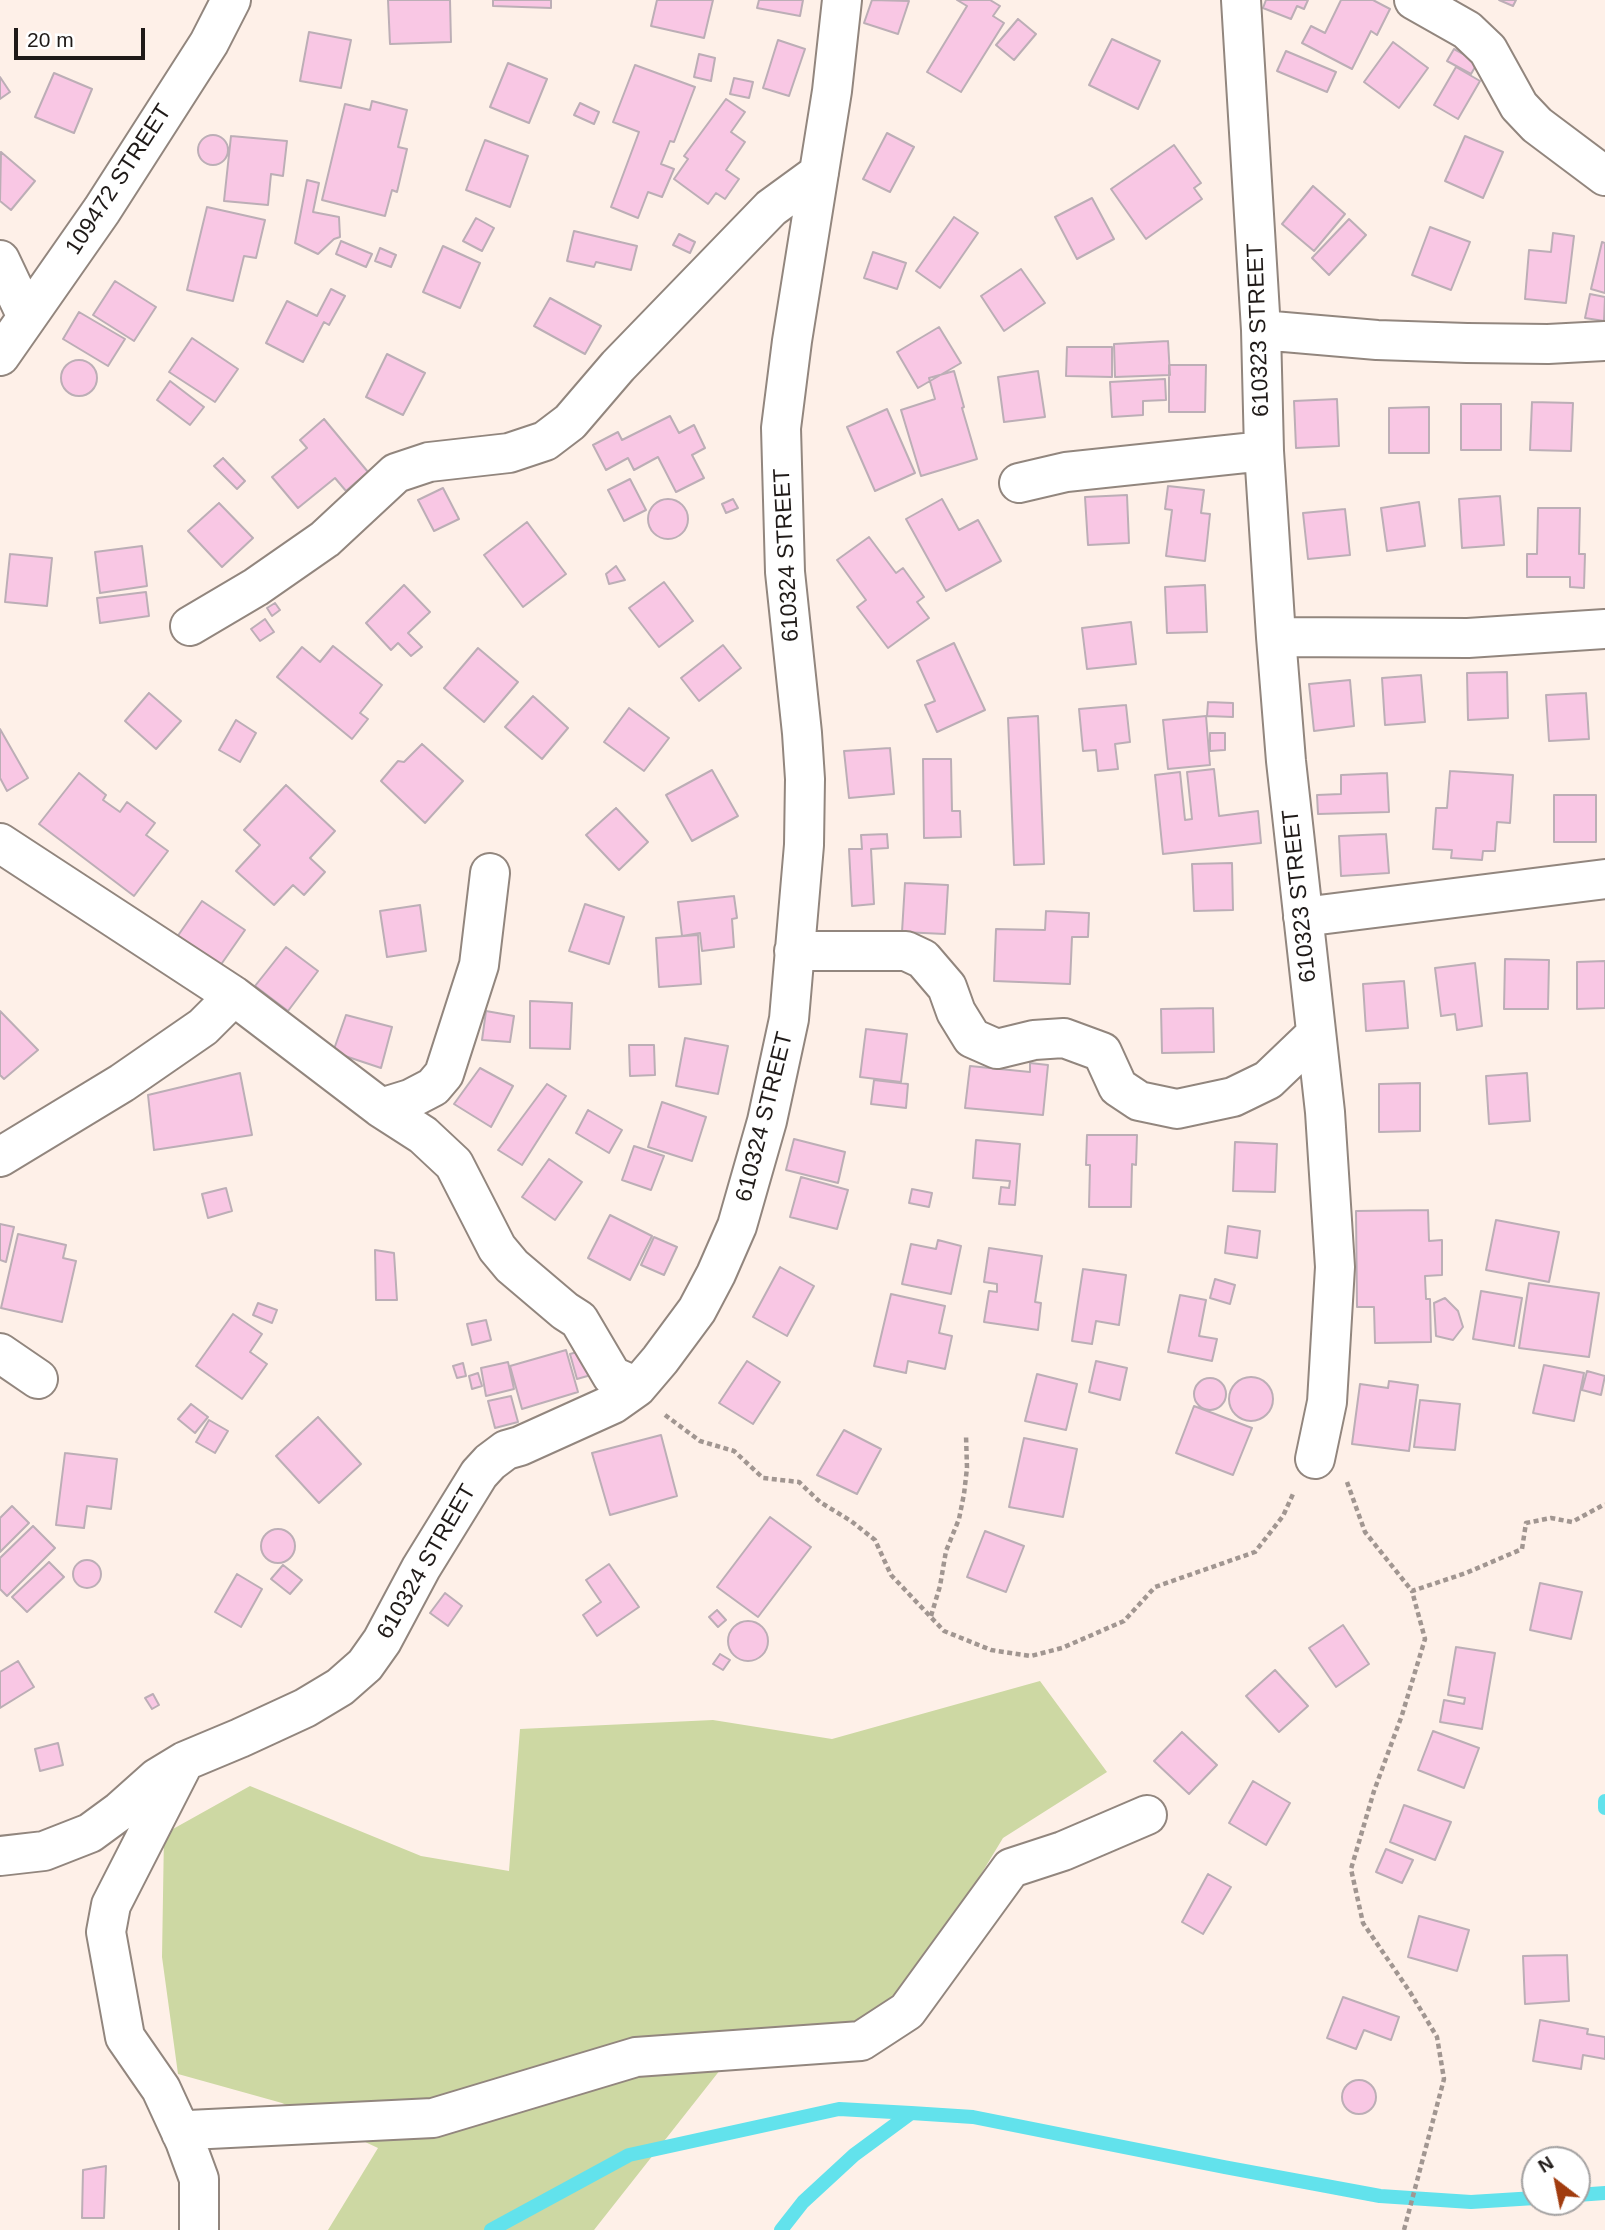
<!DOCTYPE html>
<style>
body{margin:0}
#map{position:relative;width:1605px;height:2230px;overflow:hidden;background:#fef0e8;font-family:Helvetica,sans-serif}
canvas{display:block}
.north{position:absolute;left:1521px;top:2146px;width:70px;height:70px;box-sizing:border-box;background:#fff;border:2px solid #a5a3a3;border-radius:50%;rotate:328deg;font-size:19px;font-weight:700;line-height:28px;text-align:center;color:#1f1a18}
.north::after{content:'';display:block;margin:auto;width:24px;height:32px;background:#a13c0f;clip-path:polygon(50% 0,100% 100%,50% 72%,0 100%)}
.scale{position:absolute;left:14px;top:28px;width:131px;height:32px;box-sizing:border-box;border:4px solid #1f1a18;border-top:0;padding-left:9px;font-size:21px;line-height:24px;white-space:nowrap;color:#1f1a18;-webkit-text-stroke:5px #fff;paint-order:stroke}
</style>
<div id="map">
<canvas width="1605" height="2230"></canvas>
<div class="north">N</div>
<div class="scale">20 m</div>
</div>
<script>
const g = document.querySelector('canvas').getContext('2d');
g.lineJoin = 'round';
function fill(path, color) {
  g.fillStyle = color;
  g.fill(path, 'evenodd');
}
function poly(rows) {
  const path = new Path2D();
  for (const r of rows) {
    if (r.length === 3) {
      path.moveTo(r[0] + r[2], r[1]);
      path.arc(r[0], r[1], r[2], 0, 2 * Math.PI);
      continue;
    }
    path.moveTo(r[0], r[1]);
    for (let i = 2; i < r.length; i += 2) path.lineTo(r[i], r[i + 1]);
  }
  return path;
}
function strokePath(path, color, width, dash) {
  g.strokeStyle = color;
  g.lineWidth = width;
  g.lineCap = dash ? 'butt' : 'round';
  g.setLineDash(dash || []);
  g.stroke(path);
}
function drawText(font, color, halo, rows, align = 'center') {
  g.font = font + ' Helvetica,sans-serif';
  g.lineWidth = 6;
  g.setLineDash([]);
  g.textBaseline = 'middle';
  g.strokeStyle = halo;
  g.fillStyle = color;
  for (const [text, x, y, turn = 0] of rows) {
    g.save();
    g.translate(x, y);
    g.rotate((+turn || 0) * Math.PI / 180);
    g.textAlign = isNaN(turn) ? turn : align;
    if (halo) g.strokeText(text, 0, 0);
    g.fillText(text, 0, 0);
    g.restore();
  }
}
fill(poly([
 [1040,1681,1107,1772,1003,1838,969,1894,871,2030,739,2046,594,2230,328,2230,378,2148,282,2103,178,2074,162,1957,164,1834,250,1786,421,1856,509,1871,520,1729,713,1720,832,1739]
]), '#cdd8a3');
strokePath(poly([
 [1605,1801,1605,1808],
 [1577,2195,1605,2193],
 [491,2230,629,2155,839,2109,911,2113],
 [781,2230,803,2202,854,2155,911,2113,973,2117,1224,2167,1380,2196,1471,2202,1535,2198]
]), '#62e2ec', 14);
const building = poly([
 [388,0,450,0,451,42,390,44,388,0],
 [493,0,551,0,551,8,493,6,493,0],
 [657,0,713,0,704,38,651,26,657,0],
 [759,0,803,0,800,16,757,8,759,0],
 [872,0,909,1,898,34,864,23,872,0],
 [957,0,990,0,1000,6,993,16,1004,23,961,92,927,72,967,6,957,0],
 [1266,0,1308,0,1304,9,1297,6,1291,19,1263,8,1266,0],
 [1341,0,1373,0,1390,9,1377,35,1371,31,1352,69,1302,43,1311,26,1325,33,1341,0],
 [1499,0,1516,0,1513,6,1499,0],
 [1018,19,1036,34,1014,60,996,45,1018,19],
 [309,32,351,40,341,88,300,81,309,32],
 [1112,39,1160,61,1138,109,1089,85,1112,39],
 [778,40,805,49,789,96,763,88,778,40],
 [1393,42,1428,68,1399,108,1364,82,1393,42],
 [1454,49,1478,62,1471,74,1447,61,1454,49],
 [1286,51,1336,72,1327,92,1277,71,1286,51],
 [699,54,715,58,711,81,694,77,699,54],
 [508,63,547,79,529,123,490,107,508,63],
 [635,65,695,87,674,142,670,141,661,164,674,169,662,197,648,192,638,218,611,207,639,132,613,122,635,65],
 [1456,67,1480,81,1458,119,1434,105,1456,67],
 [54,73,92,89,74,133,35,117,54,73],
 [0,77,10,92,0,99,0,77],
 [734,78,753,82,749,98,730,94,734,78],
 [726,99,745,112,731,132,745,142,726,170,739,179,725,199,716,193,708,204,674,179,688,159,684,156,726,99],
 [372,101,407,110,398,147,407,149,397,192,392,190,385,216,322,200,345,104,370,110,372,101],
 [580,103,599,112,594,124,574,115,580,103],
 [887,133,914,147,890,192,863,179,887,133],
 [213,150,15],
 [231,136,287,141,283,176,271,174,268,205,224,201,231,136],
 [1465,136,1503,152,1483,198,1445,181,1465,136],
 [485,140,528,156,510,207,466,190,485,140],
 [1174,145,1201,183,1194,188,1202,199,1146,239,1111,189,1174,145],
 [1,152,35,181,11,210,0,201,1,152],
 [307,180,319,183,313,212,339,217,340,237,334,239,318,254,295,243,307,180],
 [1313,186,1345,214,1314,251,1282,224,1313,186],
 [1092,198,1114,239,1077,259,1055,217,1092,198],
 [207,207,265,220,256,258,244,256,233,301,187,290,207,207],
 [954,217,978,233,940,288,916,271,954,217],
 [476,218,494,228,482,251,463,241,476,218],
 [1349,219,1366,235,1329,275,1312,258,1349,219],
 [1430,227,1470,242,1451,290,1412,275,1430,227],
 [574,231,637,246,631,270,596,262,594,267,567,261,574,231],
 [1553,233,1574,236,1566,303,1525,299,1529,250,1551,252,1553,233],
 [679,234,695,242,690,253,673,245,679,234],
 [341,241,372,254,366,267,336,254,341,241],
 [1602,242,1605,243,1605,293,1591,289,1602,242],
 [443,246,480,263,460,308,423,292,443,246],
 [380,248,396,255,391,267,375,261,380,248],
 [873,252,906,263,897,289,864,278,873,252],
 [1021,269,1045,303,1004,331,981,296,1021,269],
 [115,281,156,307,134,341,93,315,115,281],
 [331,289,345,296,329,325,324,322,303,362,266,343,287,301,317,316,331,289],
 [1590,294,1605,297,1604,321,1585,318,1590,294],
 [550,298,601,326,585,354,534,326,550,298],
 [79,312,125,339,108,366,63,339,79,312],
 [939,327,961,363,918,388,897,352,939,327],
 [192,338,238,369,215,402,169,372,192,338],
 [1168,341,1170,375,1115,377,1114,344,1168,341],
 [1067,347,1112,347,1112,377,1066,376,1067,347],
 [387,354,425,373,403,415,366,397,387,354],
 [79,378,18],
 [1169,365,1206,365,1205,412,1169,412,1169,365],
 [954,371,964,407,962,408,977,459,921,476,901,410,935,399,929,378,954,371],
 [1038,371,1045,417,1004,422,998,377,1038,371],
 [1165,379,1166,400,1143,401,1143,415,1112,417,1110,382,1165,379],
 [170,381,204,407,190,425,157,400,170,381],
 [1337,399,1339,446,1296,448,1294,401,1337,399],
 [1532,402,1573,403,1571,451,1530,450,1532,402],
 [1461,404,1501,404,1501,450,1461,450,1461,404],
 [1429,407,1429,453,1389,453,1389,408,1429,407],
 [887,409,915,473,875,491,847,427,887,409],
 [670,416,679,433,694,425,705,448,692,455,704,478,676,492,658,457,634,470,628,458,606,470,593,445,618,432,622,440,670,416],
 [324,419,368,472,346,491,335,478,298,508,272,477,307,448,300,440,324,419],
 [223,458,245,481,237,489,214,466,223,458],
 [630,479,646,510,624,521,608,490,630,479],
 [1168,486,1204,490,1201,513,1210,514,1205,561,1166,556,1172,510,1165,509,1168,486],
 [443,488,459,519,434,531,418,500,443,488],
 [1127,495,1129,543,1088,545,1085,497,1127,495],
 [1500,496,1504,545,1462,548,1459,499,1500,496],
 [733,499,738,508,726,513,722,504,733,499],
 [942,499,959,530,978,520,1001,561,946,591,906,519,942,499],
 [668,519,20],
 [1419,502,1425,546,1387,551,1381,508,1419,502],
 [219,503,253,538,222,567,188,531,219,503],
 [1538,508,1580,508,1579,554,1585,554,1584,588,1570,587,1570,577,1527,577,1527,554,1537,554,1538,508],
 [1345,509,1350,555,1308,559,1303,513,1345,509],
 [527,522,566,574,523,607,484,555,527,522],
 [869,537,896,573,903,568,924,597,917,602,929,618,888,648,857,607,866,600,837,560,869,537],
 [142,546,147,586,100,593,95,552,142,546],
 [10,554,52,558,47,606,5,602,10,554],
 [616,566,625,580,609,584,606,574,616,566],
 [664,582,693,621,659,647,629,608,664,582],
 [404,585,430,612,408,633,422,647,411,656,398,643,391,650,366,623,404,585],
 [1205,585,1207,632,1167,633,1165,587,1205,585],
 [146,592,149,616,100,623,97,598,146,592],
 [275,603,280,610,272,616,267,608,275,603],
 [265,619,274,632,260,641,251,629,265,619],
 [1131,622,1136,664,1087,669,1082,628,1131,622],
 [954,643,985,710,937,732,925,705,935,701,917,661,954,643],
 [723,645,741,668,699,701,681,678,723,645],
 [333,646,382,685,360,713,368,719,352,739,277,677,302,647,320,662,333,646],
 [478,648,518,682,484,722,444,688,478,648],
 [1507,672,1508,718,1468,720,1467,673,1507,672],
 [1421,675,1425,722,1385,725,1382,678,1421,675],
 [1350,680,1354,726,1314,731,1309,684,1350,680],
 [149,693,181,721,156,749,125,721,149,693],
 [1586,693,1589,739,1549,741,1546,695,1586,693],
 [533,696,568,728,542,759,505,727,533,696],
 [1208,702,1233,703,1233,717,1207,716,1208,702],
 [1126,705,1130,742,1115,744,1118,769,1098,771,1096,750,1083,751,1079,709,1126,705],
 [629,708,669,738,644,771,604,742,629,708],
 [1038,716,1044,864,1014,865,1008,718,1038,716],
 [1206,716,1210,765,1168,769,1163,720,1206,716],
 [236,720,256,733,240,762,219,750,236,720],
 [0,729,28,778,7,791,0,778,0,729],
 [1210,733,1225,733,1225,750,1210,751,1210,733],
 [422,744,463,781,425,823,381,781,398,761,404,762,422,744],
 [890,748,894,794,849,798,844,751,890,748],
 [923,759,951,759,952,811,960,811,961,837,924,838,923,759],
 [1214,769,1219,816,1258,811,1261,843,1163,854,1155,775,1180,772,1185,820,1192,819,1187,772,1214,769],
 [712,770,738,816,692,841,666,795,712,770],
 [1450,771,1513,775,1510,823,1497,822,1495,851,1483,851,1482,860,1451,858,1452,850,1433,849,1436,808,1447,808,1450,771],
 [79,773,106,795,103,800,120,812,127,802,155,823,146,835,168,851,134,896,39,824,79,773],
 [1387,773,1389,812,1318,814,1317,795,1341,794,1341,775,1387,773],
 [286,785,335,831,310,858,325,872,304,895,293,885,274,905,236,871,260,845,244,830,286,785],
 [1554,795,1596,795,1596,842,1554,842,1554,795],
 [616,808,648,842,619,870,586,835,616,808],
 [887,834,888,848,871,849,874,904,852,906,849,849,862,849,861,835,887,834],
 [1386,834,1389,873,1341,876,1339,836,1386,834],
 [1232,863,1233,910,1194,911,1192,864,1232,863],
 [905,883,948,885,945,934,902,932,905,883],
 [734,896,737,918,732,919,734,947,702,951,700,933,682,936,678,902,734,896],
 [202,901,245,930,220,966,177,937,202,901],
 [585,904,624,917,609,964,569,951,585,904],
 [420,905,426,951,387,957,380,911,420,905],
 [1046,911,1089,913,1088,937,1072,937,1070,984,994,981,996,929,1045,930,1046,911],
 [698,935,701,984,659,987,656,938,698,935],
 [286,947,318,971,288,1011,255,986,286,947],
 [1505,959,1549,960,1548,1009,1504,1009,1505,959],
 [1605,961,1605,1008,1577,1009,1577,962,1605,961],
 [1475,963,1482,1026,1457,1030,1455,1014,1441,1016,1435,968,1475,963],
 [1404,981,1408,1028,1366,1031,1363,984,1404,981],
 [530,1001,572,1003,570,1049,530,1048,530,1001],
 [1213,1008,1214,1052,1162,1053,1161,1009,1213,1008],
 [0,1011,38,1050,4,1079,0,1075,0,1011],
 [486,1011,514,1016,510,1042,482,1040,486,1011],
 [346,1015,392,1027,381,1068,333,1052,346,1015],
 [866,1029,907,1034,901,1082,860,1077,866,1029],
 [685,1038,728,1046,718,1094,676,1086,685,1038],
 [629,1045,654,1045,655,1075,630,1076,629,1045],
 [1030,1063,1048,1065,1043,1115,965,1108,970,1066,1030,1072,1030,1063],
 [480,1068,513,1086,491,1127,454,1104,480,1068],
 [240,1073,252,1135,154,1150,148,1095,240,1073],
 [1527,1073,1530,1121,1489,1124,1486,1076,1527,1073],
 [874,1080,908,1084,906,1108,871,1104,874,1080],
 [1420,1083,1420,1131,1379,1132,1379,1084,1420,1083],
 [547,1084,566,1096,522,1165,498,1150,547,1084],
 [662,1102,706,1117,692,1161,648,1147,662,1102],
 [588,1110,622,1130,609,1153,576,1133,588,1110],
 [1087,1135,1137,1135,1136,1165,1132,1164,1131,1207,1089,1207,1090,1165,1086,1165,1087,1135],
 [794,1139,845,1152,838,1183,786,1170,794,1139],
 [976,1140,1020,1144,1015,1205,999,1204,1001,1187,1009,1188,1010,1181,973,1178,976,1140],
 [1235,1142,1277,1144,1275,1192,1233,1191,1235,1142],
 [634,1146,664,1156,651,1190,622,1180,634,1146],
 [549,1159,582,1182,555,1220,522,1197,549,1159],
 [801,1177,848,1190,837,1229,790,1217,801,1177],
 [226,1188,232,1211,208,1218,202,1194,226,1188],
 [912,1189,932,1193,929,1207,909,1203,912,1189],
 [1428,1210,1429,1241,1442,1240,1442,1275,1425,1276,1426,1299,1430,1299,1431,1342,1375,1343,1374,1307,1357,1307,1356,1211,1428,1210],
 [610,1215,652,1236,630,1280,588,1258,610,1215],
 [1496,1220,1559,1232,1549,1282,1486,1270,1496,1220],
 [0,1224,14,1227,6,1262,0,1260,0,1224],
 [1228,1226,1260,1231,1257,1258,1225,1253,1228,1226],
 [18,1234,66,1245,63,1258,76,1261,62,1322,1,1308,18,1234],
 [654,1237,677,1247,664,1275,641,1265,654,1237],
 [938,1240,961,1246,951,1294,902,1284,911,1244,936,1249,938,1240],
 [989,1248,1042,1256,1035,1302,1041,1303,1038,1330,984,1322,989,1291,997,1292,997,1284,984,1282,989,1248],
 [375,1250,394,1253,397,1300,376,1300,375,1250],
 [780,1267,814,1286,787,1336,753,1317,780,1267],
 [1083,1269,1126,1275,1119,1325,1096,1321,1092,1344,1072,1341,1083,1269],
 [1215,1279,1235,1285,1230,1304,1210,1298,1215,1279],
 [1529,1283,1599,1293,1589,1357,1519,1348,1529,1283],
 [1481,1291,1522,1298,1514,1346,1473,1339,1481,1291],
 [891,1294,945,1306,939,1333,952,1336,945,1369,908,1361,906,1373,874,1366,891,1294],
 [1180,1295,1206,1300,1199,1336,1217,1339,1212,1361,1168,1352,1180,1295],
 [1445,1298,1458,1311,1463,1327,1453,1340,1436,1336,1434,1303,1445,1298],
 [258,1303,277,1310,272,1323,253,1315,258,1303],
 [233,1314,262,1334,250,1352,267,1364,242,1399,196,1366,233,1314],
 [486,1320,491,1340,472,1345,467,1324,486,1320],
 [566,1350,578,1392,522,1409,510,1366,566,1350],
 [584,1350,591,1375,577,1379,570,1354,584,1350],
 [747,1361,780,1382,753,1424,719,1403,747,1361],
 [1096,1361,1127,1368,1120,1400,1089,1392,1096,1361],
 [508,1362,514,1389,486,1396,481,1368,508,1362],
 [463,1363,466,1376,457,1378,453,1366,463,1363],
 [1544,1365,1584,1373,1574,1421,1533,1413,1544,1365],
 [1587,1371,1605,1376,1601,1395,1582,1390,1587,1371],
 [478,1373,482,1386,472,1389,469,1376,478,1373],
 [1037,1374,1077,1384,1066,1430,1025,1421,1037,1374],
 [1251,1399,22],
 [1210,1394,16],
 [1389,1381,1418,1385,1409,1451,1352,1444,1360,1384,1388,1388,1389,1381],
 [511,1396,518,1422,495,1428,488,1401,511,1396],
 [1420,1400,1460,1404,1455,1450,1414,1447,1420,1400],
 [191,1404,208,1417,195,1433,178,1419,191,1404],
 [1194,1406,1252,1428,1233,1475,1176,1453,1194,1406],
 [318,1417,361,1464,319,1503,276,1456,318,1417],
 [209,1420,228,1431,215,1453,196,1442,209,1420],
 [844,1430,881,1449,857,1494,817,1475,844,1430],
 [661,1435,677,1496,610,1515,592,1453,661,1435],
 [1024,1438,1077,1449,1063,1517,1009,1507,1024,1438],
 [65,1453,117,1459,111,1509,87,1506,84,1528,56,1525,65,1453],
 [12,1506,29,1523,0,1552,0,1518,12,1506],
 [770,1517,811,1547,758,1617,717,1587,770,1517],
 [33,1526,55,1548,7,1596,0,1589,0,1558,33,1526],
 [278,1546,17],
 [985,1531,1024,1546,1006,1592,967,1577,985,1531],
 [87,1574,14],
 [49,1562,64,1577,27,1612,12,1597,49,1562],
 [609,1564,639,1607,597,1636,583,1615,601,1602,586,1580,609,1564],
 [283,1565,302,1580,290,1594,271,1579,283,1565],
 [237,1574,262,1589,241,1627,215,1612,237,1574],
 [1540,1583,1582,1592,1571,1639,1530,1630,1540,1583],
 [445,1593,462,1606,448,1626,430,1613,445,1593],
 [717,1610,726,1620,718,1627,709,1617,717,1610],
 [748,1641,20],
 [1343,1625,1369,1664,1336,1687,1309,1648,1343,1625],
 [1456,1647,1495,1653,1482,1729,1440,1722,1444,1700,1464,1704,1465,1698,1448,1695,1456,1647],
 [720,1654,730,1660,723,1670,713,1664,720,1654],
 [18,1661,34,1687,0,1708,0,1672,18,1661],
 [1275,1670,1308,1706,1279,1732,1246,1696,1275,1670],
 [153,1694,159,1705,152,1709,145,1698,153,1694],
 [1433,1731,1479,1748,1464,1788,1418,1770,1433,1731],
 [1182,1732,1217,1765,1189,1794,1154,1761,1182,1732],
 [58,1743,63,1765,40,1771,35,1749,58,1743],
 [1253,1781,1290,1803,1266,1845,1229,1823,1253,1781],
 [1404,1805,1451,1822,1435,1860,1390,1842,1404,1805],
 [1386,1849,1413,1860,1402,1883,1376,1872,1386,1849],
 [1208,1874,1231,1887,1203,1934,1182,1922,1208,1874],
 [1419,1916,1469,1930,1457,1971,1408,1957,1419,1916],
 [1567,1955,1569,2001,1525,2004,1523,1956,1567,1955],
 [1343,1997,1399,2017,1391,2040,1364,2030,1356,2049,1327,2038,1343,1997],
 [1540,2020,1588,2029,1587,2034,1605,2037,1605,2059,1583,2055,1581,2069,1533,2061,1540,2020],
 [1359,2097,17],
 [106,2166,104,2218,82,2218,83,2170,106,2166]
]);
fill(building, '#f9c7e4');
strokePath(building, '#bcaeb6', 2);
const minor = poly([
 [1241,0,1261,330,1264,451,1276,637,1286,761,1325,1112,1335,1267,1327,1402,1315,1459],
 [1414,0,1467,30,1488,50,1519,106,1537,125,1605,176],
 [0,260,27,317],
 [1261,330,1377,340,1467,343,1548,344,1605,341],
 [0,356,102,210,209,43,231,0],
 [1019,483,1066,472,1264,451],
 [190,626,256,587,325,539,396,473,429,462,509,453,545,441,570,422,618,366,771,208,819,173],
 [1276,637,1468,638,1605,629],
 [0,843,234,996,381,1108,423,1135,454,1164,497,1248,512,1266,565,1311,579,1320,612,1376,637,1387],
 [1303,917,1605,879],
 [794,951,906,951,923,959,947,987,956,1012,972,1038,997,1049,1034,1040,1064,1038,1102,1052,1118,1087,1139,1101,1177,1109,1233,1097,1268,1080,1315,1035],
 [381,1108,410,1099,433,1087,444,1074,479,965,490,873],
 [0,1157,122,1083,203,1027,234,996],
 [0,1353,38,1379],
 [182,1766,111,1905,106,1932,125,2037,161,2089,185,2141,199,2179,199,2230],
 [0,1856,44,1851,90,1833,120,1811,157,1778,185,1761,240,1738,305,1708,340,1687,365,1665,382,1641,421,1568,479,1474,490,1462,506,1450,520,1446,613,1404,637,1387,660,1360,697,1310,716,1274,737,1226,767,1121,789,1019,804,845,805,779,802,733,785,572,781,428,792,341,832,91,842,0],
 [181,2133,189,2130,433,2118,636,2057,861,2041,907,2011,1011,1868,1063,1851,1147,1815]
]);
strokePath(minor, '#92867e', 42);
strokePath(poly([
 [665,1415,700,1441,734,1451,763,1478,799,1482,820,1502,851,1521,875,1540,891,1575,944,1631,991,1650,1031,1656,1062,1648,1124,1621,1155,1587,1255,1552,1283,1516,1293,1494],
 [1347,1482,1365,1532,1412,1591,1466,1573,1522,1549,1526,1523,1551,1518,1572,1522,1605,1504],
 [931,1616,940,1586,946,1551,959,1519,964,1494,967,1468,966,1435],
 [1404,2230,1444,2079,1437,2037,1410,1992,1363,1923,1351,1869,1374,1791,1402,1715,1425,1639,1412,1591]
]), '#a19691', 4.5, [5, 3.5]);
strokePath(minor, '#fff', 38);
drawText('23px', '#1f1a18', '#fff', [
 ["109472 STREET",119,180,-57],
 ["610323 STREET",1259,330,-92],
 ["610324 STREET",787,555,-93],
 ["610323 STREET",1300,896,-96],
 ["610324 STREET",765,1117,-76],
 ["610324 STREET",427,1562,-60]
]);
</script>
